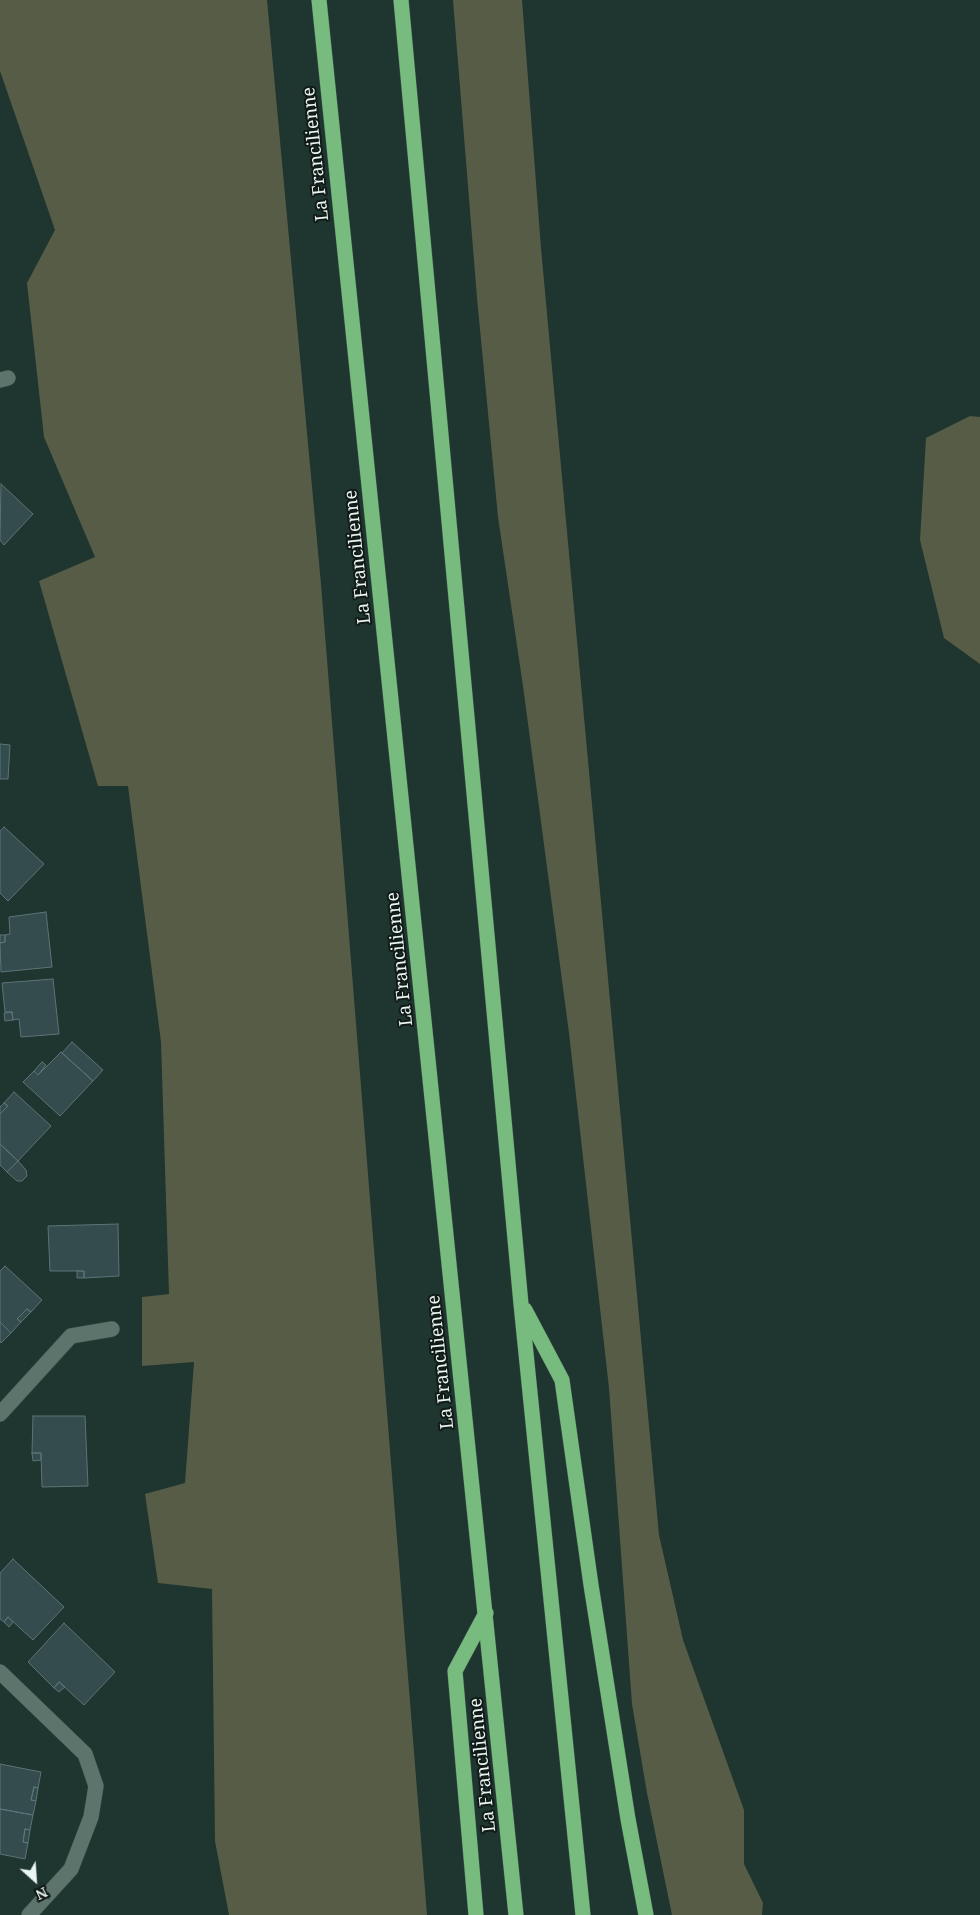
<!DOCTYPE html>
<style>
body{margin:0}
#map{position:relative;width:980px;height:1915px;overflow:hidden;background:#1f352f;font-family:"Noto Serif",serif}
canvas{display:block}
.north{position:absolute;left:10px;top:1855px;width:50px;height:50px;-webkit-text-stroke:4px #111a17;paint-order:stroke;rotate:154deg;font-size:14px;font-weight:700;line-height:20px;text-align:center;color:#e9f6f2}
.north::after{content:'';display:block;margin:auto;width:18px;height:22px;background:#e9f6f2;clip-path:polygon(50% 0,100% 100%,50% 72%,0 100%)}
</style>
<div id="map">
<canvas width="980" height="1915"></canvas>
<div class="north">N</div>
</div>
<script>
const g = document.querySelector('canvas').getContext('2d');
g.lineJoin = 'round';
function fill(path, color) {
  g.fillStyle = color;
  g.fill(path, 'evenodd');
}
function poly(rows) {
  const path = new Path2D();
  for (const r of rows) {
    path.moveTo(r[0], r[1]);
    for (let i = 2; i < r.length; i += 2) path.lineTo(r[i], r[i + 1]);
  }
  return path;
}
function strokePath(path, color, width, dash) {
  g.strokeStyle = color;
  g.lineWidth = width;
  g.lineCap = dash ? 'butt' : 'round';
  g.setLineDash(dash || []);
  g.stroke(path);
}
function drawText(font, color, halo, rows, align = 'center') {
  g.font = font + ' "Noto Serif",serif';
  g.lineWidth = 4;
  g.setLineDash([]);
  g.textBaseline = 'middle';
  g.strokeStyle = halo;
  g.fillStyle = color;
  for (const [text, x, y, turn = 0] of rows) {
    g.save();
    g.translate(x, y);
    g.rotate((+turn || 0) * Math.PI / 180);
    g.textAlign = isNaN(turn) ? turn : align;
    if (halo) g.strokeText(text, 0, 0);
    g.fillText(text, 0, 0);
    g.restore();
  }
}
fill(poly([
 [0,0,267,0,321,584,427,1915,229,1915,215,1841,212,1589,158,1583,145,1494,185,1483,194,1362,142,1366,142,1297,169,1294,161,1042,128,786,98,786,39,581,95,557,44,437,27,283,55,230,0,71],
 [453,0,522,0,541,248,659,1535,683,1640,744,1810,744,1864,763,1903,762,1915,672,1915,647,1793,632,1704,609,1388,569,1033,523,686,498,517,477,298],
 [970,416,980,417,980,664,944,638,920,540,926,438]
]), '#575c47');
const building = poly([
 [1,484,33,514,4,545,0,540,1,484],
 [0,744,10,745,8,779,0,779,0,744],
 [4,827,44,864,8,901,0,893,0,831,4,827],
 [46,912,52,967,1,972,0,943,5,942,5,935,10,934,9,917,46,912],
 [0,935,5,935,5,942,0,943,0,935],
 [53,979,59,1034,21,1037,19,1019,13,1020,12,1012,5,1012,2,983,53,979],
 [12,1012,13,1020,5,1021,4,1013,12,1012],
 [72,1042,103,1070,93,1081,62,1053,72,1042],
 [61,1052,93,1081,60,1116,23,1082,34,1071,38,1075,61,1052],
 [42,1062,46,1065,38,1075,34,1071,42,1062],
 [14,1092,51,1126,18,1161,0,1144,0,1114,8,1106,4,1103,14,1092],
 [4,1103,8,1106,0,1114,0,1107,4,1103],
 [0,1144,18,1161,7,1172,0,1165,0,1144],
 [18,1161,26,1170,27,1176,22,1181,17,1181,7,1172,18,1161],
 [118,1224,119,1276,84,1278,84,1271,50,1271,48,1226,118,1224],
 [5,1266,42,1300,31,1312,27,1309,17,1319,21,1322,11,1333,0,1322,0,1271,5,1266],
 [77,1271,84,1271,84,1278,77,1278,77,1271],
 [27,1309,31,1312,21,1322,17,1319,27,1309],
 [0,1322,11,1333,1,1343,0,1342,0,1322],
 [33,1416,85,1416,88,1486,42,1487,41,1453,32,1453,33,1416],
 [32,1453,41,1453,41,1460,33,1461,32,1453],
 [13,1559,64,1607,33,1640,8,1617,4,1622,0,1619,0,1573,13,1559],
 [8,1617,13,1622,9,1627,4,1622,8,1617],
 [64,1623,115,1672,84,1705,59,1682,54,1688,28,1662,64,1623],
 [59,1682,65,1687,59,1692,54,1688,59,1682],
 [0,1764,41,1772,38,1788,34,1787,31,1800,36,1801,33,1815,0,1809,0,1764],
 [34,1787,38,1788,36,1801,31,1800,34,1787],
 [0,1809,33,1815,30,1830,25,1829,23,1842,28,1843,25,1859,0,1854,0,1809],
 [25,1829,30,1830,28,1843,23,1842,25,1829]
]);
fill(building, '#344c4e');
strokePath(building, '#5b7577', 1);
const minor = poly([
 [0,380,8,378],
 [0,1414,71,1336,112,1329],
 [0,1672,85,1754,96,1786,91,1817,71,1869,29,1915]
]);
const highway = poly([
 [319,0,516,1915],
 [401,0,521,1304,583,1915],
 [525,1310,562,1380,591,1585,628,1819,646,1915],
 [476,1915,455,1671,486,1613]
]);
strokePath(minor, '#3d504c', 16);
strokePath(highway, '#3d504c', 16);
strokePath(minor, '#5d746d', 15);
strokePath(highway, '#77bc7e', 15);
drawText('18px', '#e9f6f2', '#111a17', [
 ["La Francilienne",316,154,-96],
 ["La Francilienne",358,557,-96],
 ["La Francilienne",400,959,-96],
 ["La Francilienne",441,1362,-96],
 ["La Francilienne",483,1765,-96]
]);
</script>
